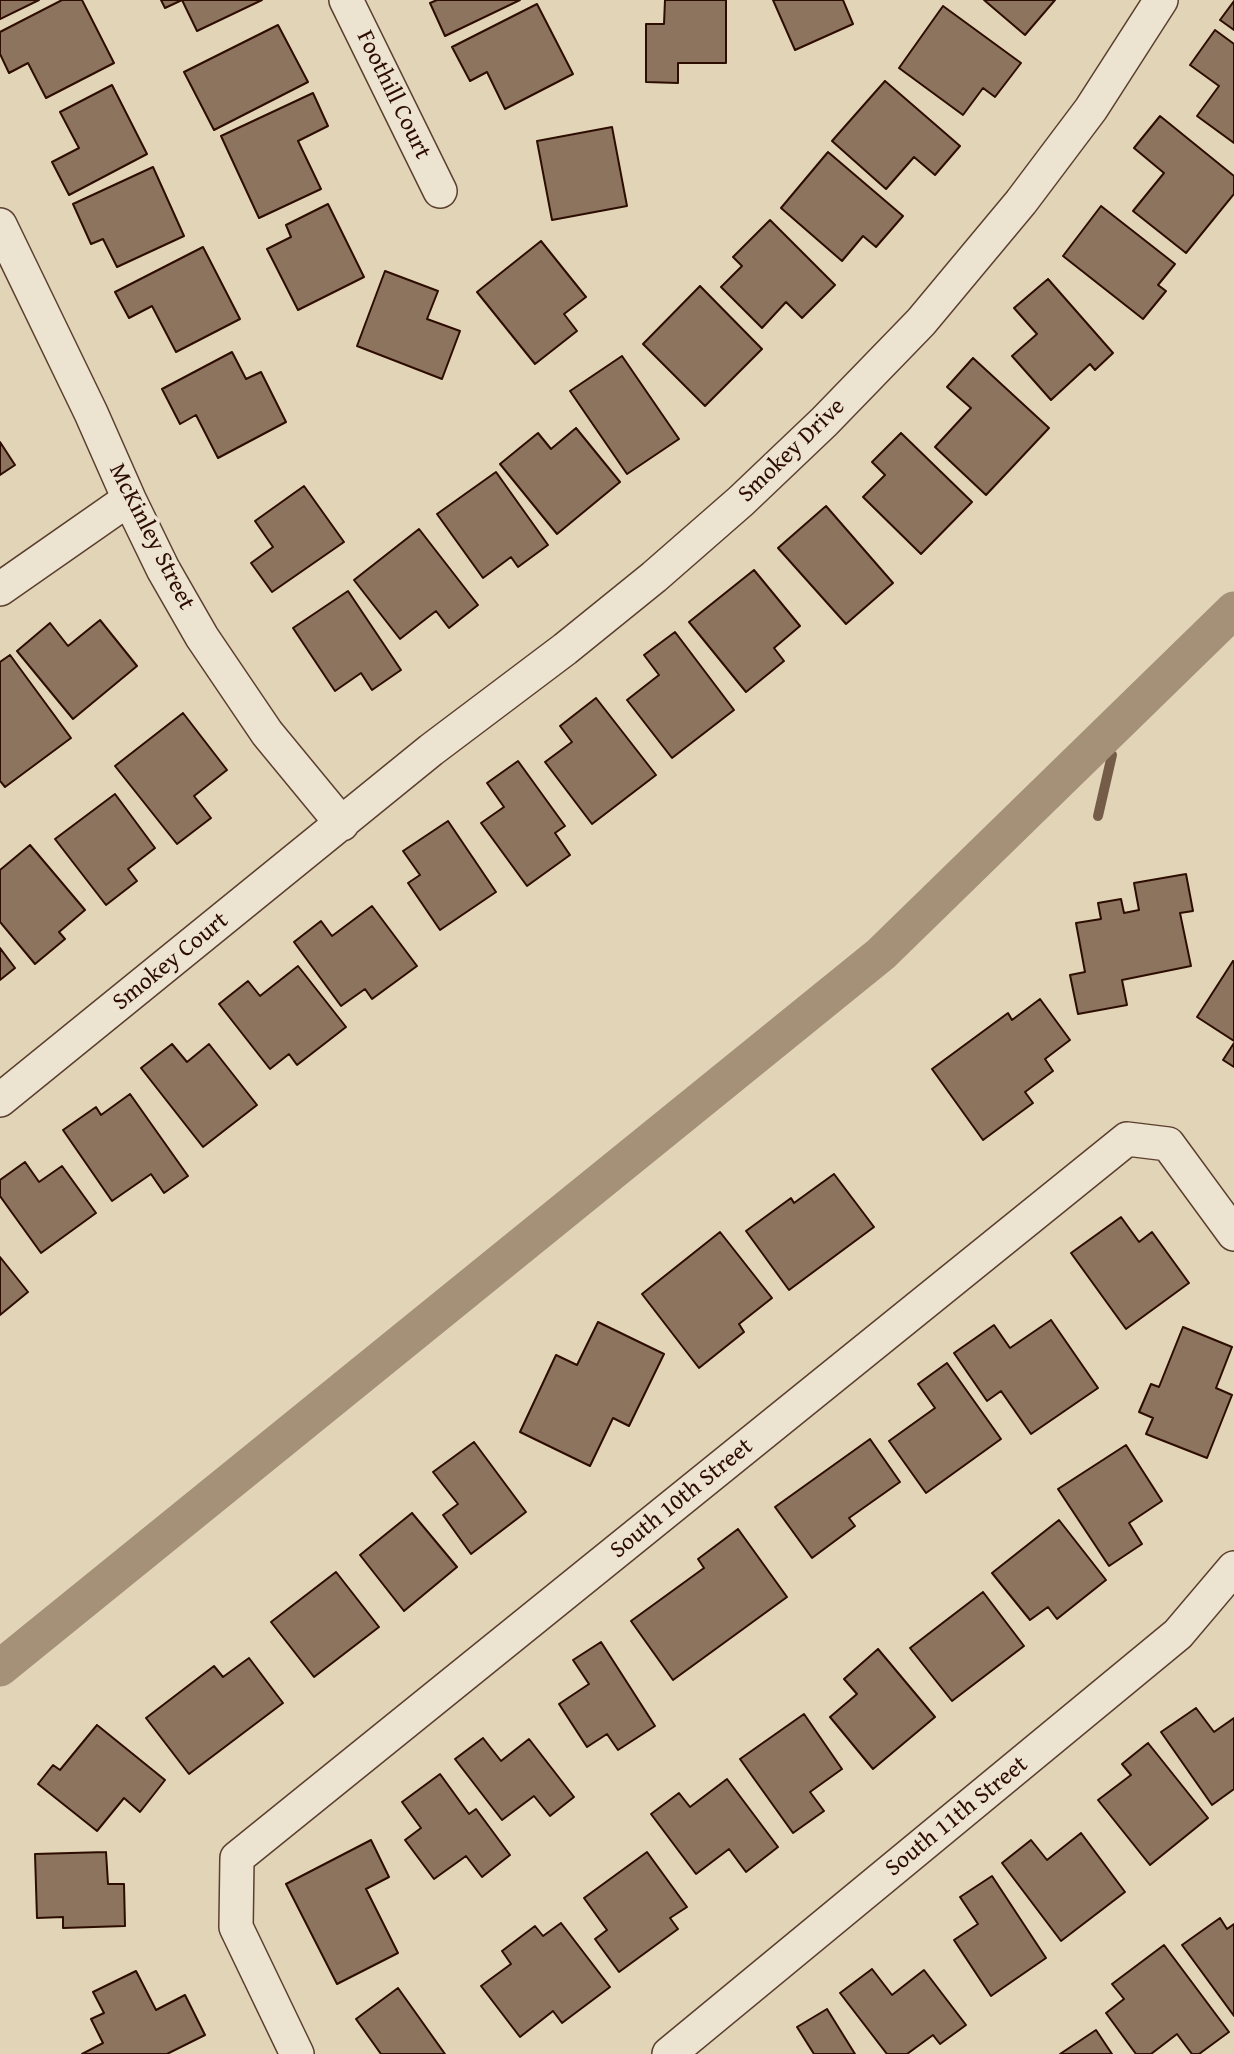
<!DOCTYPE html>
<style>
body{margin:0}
canvas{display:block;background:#e2d4b6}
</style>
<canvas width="1234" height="2054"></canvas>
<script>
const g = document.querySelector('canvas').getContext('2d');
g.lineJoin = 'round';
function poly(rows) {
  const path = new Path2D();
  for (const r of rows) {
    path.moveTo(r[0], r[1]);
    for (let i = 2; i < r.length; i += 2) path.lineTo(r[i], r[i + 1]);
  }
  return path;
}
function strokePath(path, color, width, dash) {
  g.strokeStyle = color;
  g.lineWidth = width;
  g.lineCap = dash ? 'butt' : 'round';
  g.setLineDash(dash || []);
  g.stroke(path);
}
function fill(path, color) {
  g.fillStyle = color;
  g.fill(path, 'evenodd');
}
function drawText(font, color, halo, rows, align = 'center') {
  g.font = font + ' "Gentium Book Plus",serif';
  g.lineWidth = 7;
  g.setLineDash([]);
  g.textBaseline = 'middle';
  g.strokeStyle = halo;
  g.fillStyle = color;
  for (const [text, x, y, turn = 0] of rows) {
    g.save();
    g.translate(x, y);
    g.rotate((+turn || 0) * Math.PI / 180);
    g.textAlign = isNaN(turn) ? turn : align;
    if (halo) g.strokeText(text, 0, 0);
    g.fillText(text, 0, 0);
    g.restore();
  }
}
strokePath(poly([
 [1098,816,1112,755]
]), '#755c48', 10);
strokePath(poly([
 [0,1668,881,954,1234,610]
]), '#a59078', 37);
const building = poly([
 [0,0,39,0,0,19,0,0],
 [62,0,82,0,114,63,46,98,28,63,9,73,0,54,0,32,62,0],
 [161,0,262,0,197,31,182,0,165,8,161,0],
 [437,0,520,0,445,36,430,3,437,0],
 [665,0,726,0,726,63,678,63,678,83,646,82,646,24,664,24,665,0],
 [773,0,843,0,853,24,795,50,773,0],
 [984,0,1055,0,1025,35,984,0],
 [1234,1,1234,30,1220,20,1234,1],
 [537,4,573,74,505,109,487,72,470,81,452,47,537,4],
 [943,6,1021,63,995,97,983,88,963,115,899,68,943,6],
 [278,25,308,82,214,130,184,72,278,25],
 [1215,30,1234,44,1234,143,1197,116,1219,86,1190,65,1215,30],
 [885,81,960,146,935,175,914,157,886,189,832,141,885,81],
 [112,85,147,154,69,195,52,162,79,148,60,112,112,85],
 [313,93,328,126,298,141,321,189,259,218,221,136,313,93],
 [1160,116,1234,176,1234,194,1186,253,1133,211,1164,173,1134,148,1160,116],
 [612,127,627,206,552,220,537,141,612,127],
 [828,152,903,216,876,247,863,236,842,261,781,208,828,152],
 [153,167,184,236,117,267,103,239,91,244,73,204,153,167],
 [328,204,364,277,298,310,267,249,291,237,286,225,328,204],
 [1101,206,1175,264,1158,285,1166,291,1143,319,1063,256,1101,206],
 [770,220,835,285,802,318,786,302,762,328,721,287,742,266,733,257,770,220],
 [541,241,586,297,564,314,577,331,535,364,477,292,541,241],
 [203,247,240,319,176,352,152,306,129,318,115,292,203,247],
 [385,271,438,291,427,319,460,331,442,379,357,346,385,271],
 [1048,279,1113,353,1095,370,1090,364,1051,400,1012,356,1037,334,1014,308,1048,279],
 [700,286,762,349,705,406,643,344,700,286],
 [232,352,246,379,261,372,286,422,218,458,196,415,180,424,162,389,232,352],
 [622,356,679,439,627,474,570,391,622,356],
 [973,358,1049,428,986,495,935,447,971,408,947,387,973,358],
 [576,428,620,482,557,534,500,464,538,433,551,449,576,428],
 [901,433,972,502,921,554,863,497,885,475,872,462,901,433],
 [0,442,15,465,0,475,0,442],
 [496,472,548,545,518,567,511,557,483,578,437,514,496,472],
 [304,486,344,542,272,592,251,563,273,547,255,521,304,486],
 [826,506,893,583,846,624,778,548,826,506],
 [419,529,478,605,449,628,436,611,400,639,354,580,419,529],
 [754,570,800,626,774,648,784,661,746,692,689,622,754,570],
 [348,591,401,670,372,690,361,673,335,691,293,628,348,591],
 [100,620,137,666,73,719,17,651,50,623,68,646,100,620],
 [675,632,734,710,672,758,627,700,659,675,644,655,675,632],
 [10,655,71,738,5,787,0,781,0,662,10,655],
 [596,698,656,775,592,824,545,762,572,742,560,726,596,698],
 [183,713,227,770,194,796,211,818,177,844,115,766,183,713],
 [518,761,565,826,555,833,570,855,527,886,481,823,504,807,487,783,518,761],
 [115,794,155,848,128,869,137,881,106,905,55,839,115,794],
 [448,821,496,892,440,930,408,883,420,875,403,851,448,821],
 [30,845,85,910,59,932,65,939,35,964,0,922,0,870,30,845],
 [1186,874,1193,911,1180,913,1191,966,1122,980,1127,1005,1078,1014,1070,975,1085,972,1076,923,1101,919,1098,903,1121,899,1124,913,1139,910,1134,883,1186,874],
 [372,906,417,966,372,999,365,989,341,1006,294,942,321,921,332,936,372,906],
 [0,948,15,968,0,980,0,948],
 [1233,961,1234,962,1234,1041,1197,1017,1233,961],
 [298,966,346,1027,297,1065,289,1054,270,1069,219,1004,248,981,260,996,298,966],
 [1040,999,1070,1040,1045,1059,1053,1071,1025,1092,1033,1103,983,1140,932,1069,1008,1013,1012,1020,1040,999],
 [1234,1043,1234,1067,1223,1060,1234,1043],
 [172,1044,187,1062,209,1044,257,1105,203,1147,141,1068,172,1044],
 [130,1094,188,1176,164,1193,151,1174,112,1201,63,1130,96,1107,101,1115,130,1094],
 [25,1162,39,1182,62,1166,96,1213,41,1253,0,1196,0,1180,25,1162],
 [834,1174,874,1227,789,1290,746,1231,791,1198,794,1203,834,1174],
 [1121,1217,1139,1242,1152,1232,1189,1283,1126,1329,1071,1253,1121,1217],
 [720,1232,772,1298,739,1324,744,1332,699,1368,642,1294,720,1232],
 [0,1257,28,1292,0,1315,0,1257],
 [1051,1320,1098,1388,1031,1434,1001,1391,987,1401,954,1353,994,1325,1010,1348,1051,1320],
 [598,1322,664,1354,629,1426,613,1418,590,1466,520,1432,556,1355,577,1365,598,1322],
 [1183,1327,1232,1347,1216,1388,1232,1395,1207,1458,1146,1434,1153,1418,1139,1412,1151,1384,1159,1387,1183,1327],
 [947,1363,1001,1439,926,1493,889,1441,935,1408,918,1384,947,1363],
 [870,1439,900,1482,849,1518,855,1526,812,1558,775,1507,870,1439],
 [474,1442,526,1512,471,1554,443,1515,458,1504,433,1472,474,1442],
 [1126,1445,1162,1501,1129,1523,1142,1544,1109,1566,1058,1489,1126,1445],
 [412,1513,457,1567,404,1611,360,1555,412,1513],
 [1059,1520,1106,1580,1057,1619,1048,1607,1030,1620,992,1573,1059,1520],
 [738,1529,787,1597,673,1680,631,1621,704,1568,698,1559,738,1529],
 [336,1572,379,1627,314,1677,271,1622,336,1572],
 [983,1592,1024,1646,952,1701,910,1648,983,1592],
 [601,1642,655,1726,618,1750,607,1734,587,1747,559,1704,589,1684,573,1660,601,1642],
 [878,1649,935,1717,873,1769,830,1717,857,1694,844,1679,878,1649],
 [249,1658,283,1703,189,1774,146,1718,214,1666,223,1677,249,1658],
 [1196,1708,1214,1732,1234,1718,1234,1789,1212,1805,1161,1732,1196,1708],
 [804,1714,842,1769,810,1792,824,1811,793,1833,740,1759,804,1714],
 [97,1725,165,1780,140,1812,124,1798,97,1831,38,1784,53,1765,60,1770,97,1725],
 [483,1738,501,1761,529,1739,574,1797,550,1816,534,1796,502,1820,455,1759,483,1738],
 [1148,1743,1208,1818,1150,1865,1098,1800,1131,1775,1122,1764,1148,1743],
 [440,1774,469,1814,476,1809,510,1855,482,1877,466,1856,434,1879,405,1840,421,1828,402,1802,440,1774],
 [727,1779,778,1847,746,1872,729,1849,696,1874,651,1814,679,1793,690,1807,727,1779],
 [1081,1833,1125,1892,1061,1941,1002,1863,1031,1840,1047,1860,1081,1833],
 [371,1840,389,1877,366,1889,398,1953,337,1984,286,1884,371,1840],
 [106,1852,108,1884,124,1884,125,1926,63,1928,63,1917,37,1918,35,1854,106,1852],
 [647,1852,687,1907,670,1918,678,1929,619,1972,595,1939,607,1930,584,1898,647,1852],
 [992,1876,1046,1958,991,1996,954,1940,978,1924,960,1897,992,1876],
 [1220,1918,1227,1929,1234,1924,1234,2016,1182,1945,1220,1918],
 [561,1923,610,1987,562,2023,553,2011,520,2037,481,1986,511,1964,502,1951,535,1926,543,1936,561,1923],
 [1164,1945,1229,2032,1199,2054,1192,2054,1177,2034,1151,2054,1136,2054,1106,2013,1124,1999,1112,1984,1164,1945],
 [872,1969,892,1995,924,1970,966,2025,940,2044,933,2035,907,2054,887,2054,840,1993,872,1969],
 [136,1971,156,2010,185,1995,205,2035,167,2054,82,2054,103,2043,91,2019,104,2013,93,1992,136,1971],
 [398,1988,445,2054,381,2054,356,2019,398,1988],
 [827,2009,855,2054,814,2054,797,2027,827,2009],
 [1096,2030,1112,2054,1060,2054,1096,2030]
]);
fill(building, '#8c745f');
strokePath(building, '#2e0d01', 2);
const minor = poly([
 [346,0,440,191],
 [0,225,91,413,129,499,163,569,202,637,267,733,342,824],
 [0,589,129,499],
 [0,1100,431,750,565,649,654,577,741,501,824,422,921,322,1021,202,1091,109,1161,0],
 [297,2054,236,1927,237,1858,1127,1139,1168,1144,1234,1234],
 [669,2054,1178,1634,1234,1568]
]);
strokePath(minor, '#5b3f2e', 36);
strokePath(minor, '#ece3d0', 33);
drawText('24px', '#2e0d01', '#ece3d0', [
 ["Foothill Court",393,95,64],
 ["Smokey Drive",792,451,-44],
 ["McKinley Street",151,537,63],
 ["Smokey Court",171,962,-39],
 ["South 10th Street",682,1499,-39],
 ["South 11th Street",957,1817,-39]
]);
</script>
